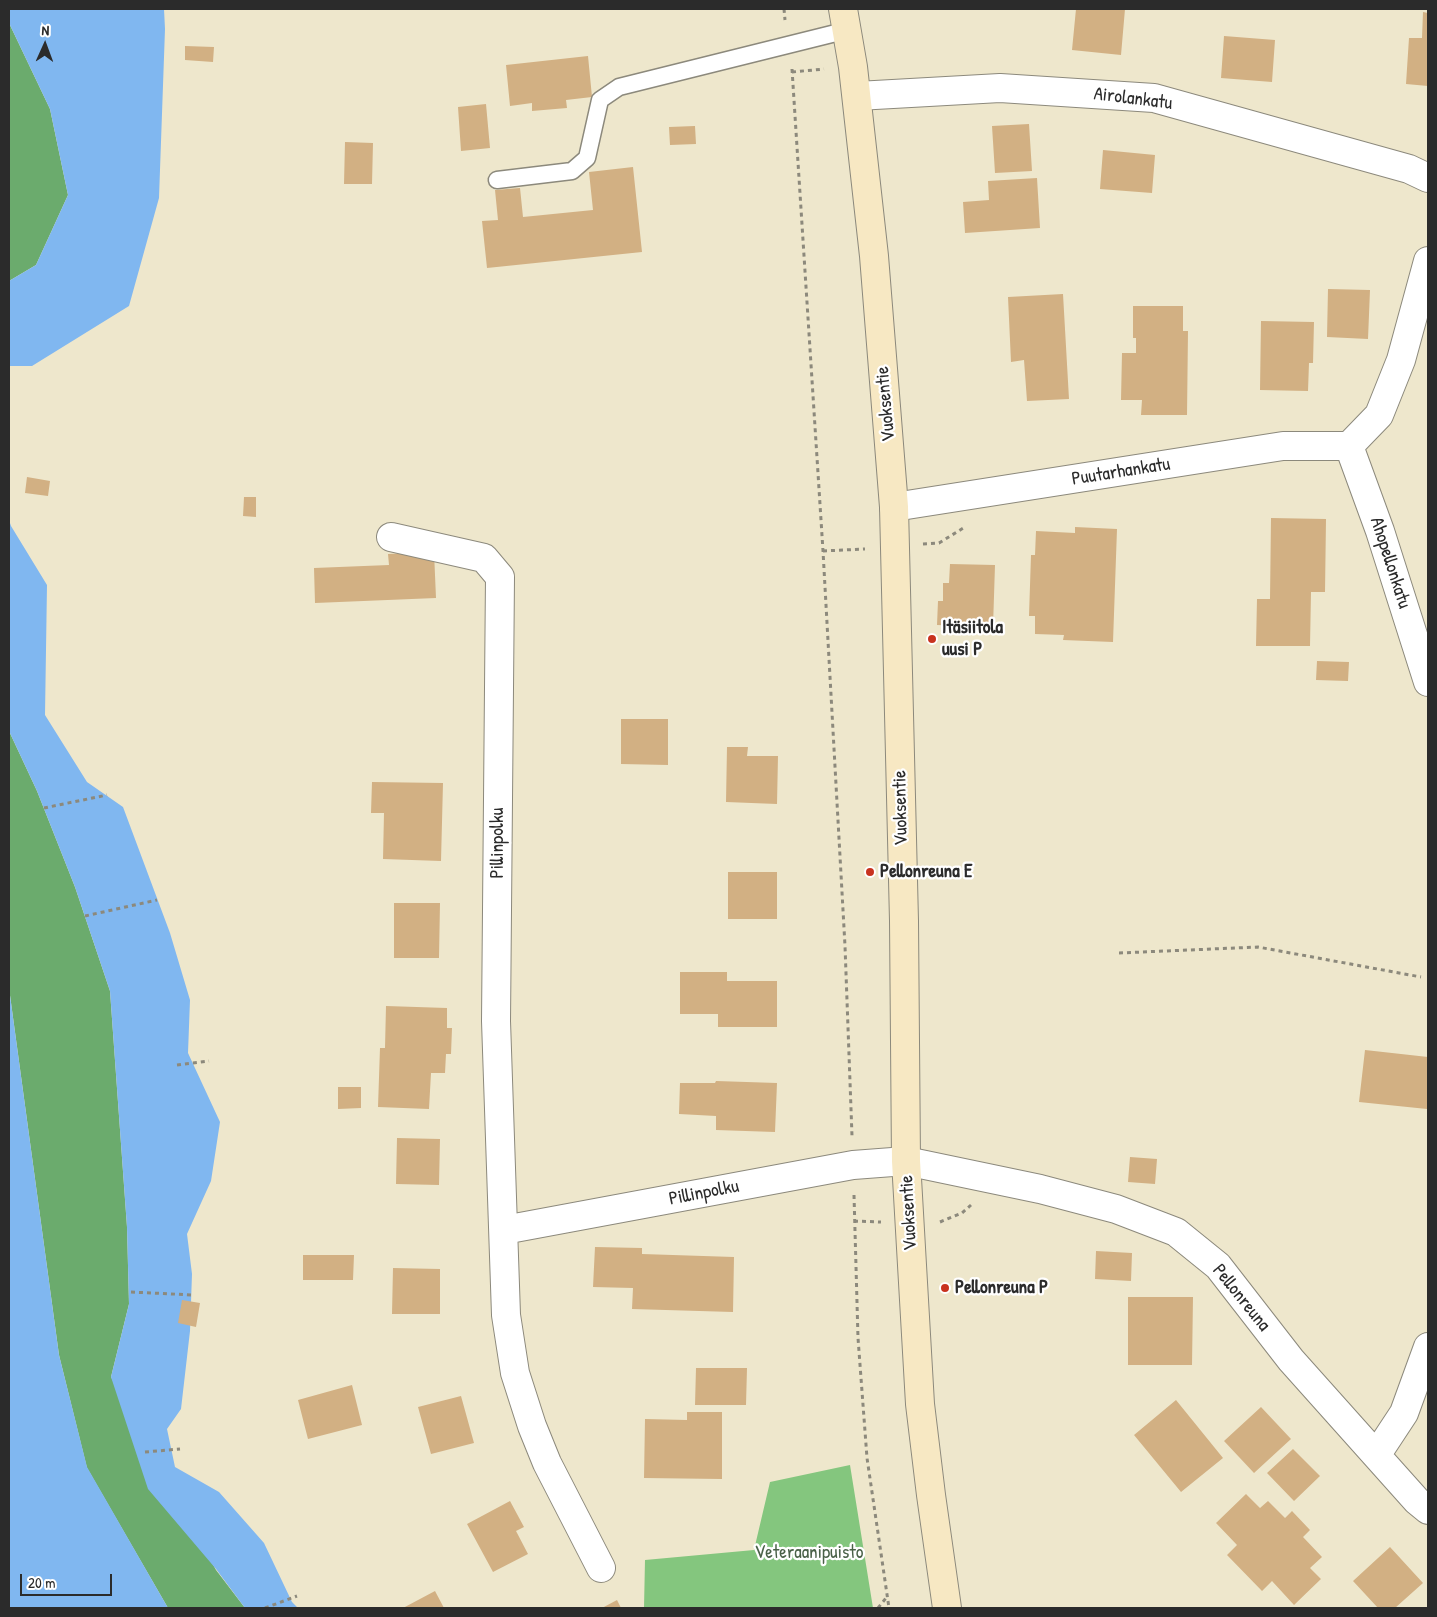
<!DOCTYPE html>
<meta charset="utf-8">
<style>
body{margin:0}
#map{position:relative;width:1437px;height:1617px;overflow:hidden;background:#eee7cc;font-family:"Patrick Hand",sans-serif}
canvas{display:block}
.frame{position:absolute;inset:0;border:10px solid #2b2b2b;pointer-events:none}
.north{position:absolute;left:20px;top:20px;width:50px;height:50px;-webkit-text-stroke:4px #fff;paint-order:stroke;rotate:2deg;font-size:14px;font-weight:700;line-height:20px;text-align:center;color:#2b2b2b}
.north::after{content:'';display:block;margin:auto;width:18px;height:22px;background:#2b2b2b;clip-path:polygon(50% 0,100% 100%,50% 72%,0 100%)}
.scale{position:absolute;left:20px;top:1574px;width:92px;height:22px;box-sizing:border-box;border:2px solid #2b2b2b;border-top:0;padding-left:6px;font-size:15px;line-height:18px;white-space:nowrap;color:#2b2b2b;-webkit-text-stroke:4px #fff;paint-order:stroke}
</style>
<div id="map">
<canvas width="1437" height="1617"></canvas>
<div class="frame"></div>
<div class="north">N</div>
<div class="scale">20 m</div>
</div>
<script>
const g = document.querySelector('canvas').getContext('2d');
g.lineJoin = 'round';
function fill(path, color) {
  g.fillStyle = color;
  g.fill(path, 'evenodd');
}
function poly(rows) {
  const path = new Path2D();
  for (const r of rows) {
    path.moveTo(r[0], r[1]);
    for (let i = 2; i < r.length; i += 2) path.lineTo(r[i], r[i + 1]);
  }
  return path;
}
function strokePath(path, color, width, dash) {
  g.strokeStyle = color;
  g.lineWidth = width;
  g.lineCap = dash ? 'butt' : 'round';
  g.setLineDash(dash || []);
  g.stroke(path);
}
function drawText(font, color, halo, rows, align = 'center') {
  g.font = font + ' "Patrick Hand",sans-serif';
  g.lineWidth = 4.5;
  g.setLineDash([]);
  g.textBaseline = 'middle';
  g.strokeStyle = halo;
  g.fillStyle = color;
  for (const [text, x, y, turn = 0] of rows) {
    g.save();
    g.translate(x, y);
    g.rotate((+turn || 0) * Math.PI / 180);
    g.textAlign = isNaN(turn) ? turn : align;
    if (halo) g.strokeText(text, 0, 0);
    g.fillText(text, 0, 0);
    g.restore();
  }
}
fill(poly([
 [850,1465,873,1608,644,1608,645,1560,754,1550,770,1482]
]), '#84c67e');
fill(poly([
 [9,23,50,109,68,195,36,265,9,281],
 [9,731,37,791,75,887,110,991,127,1227,129,1304,111,1377,216,1570,245,1608,168,1608,87,1468,59,1355,9,988]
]), '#6bab6d');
fill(poly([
 [9,9,164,9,165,29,159,198,129,306,32,366,9,366,9,281,36,265,68,195,50,109,9,23],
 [9,520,11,526,47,585,45,715,87,782,123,807,170,933,190,1000,188,1053,220,1122,211,1181,187,1234,192,1274,190,1331,181,1409,167,1429,175,1467,219,1492,264,1543,292,1602,298,1608,245,1608,216,1569,148,1489,111,1377,129,1304,127,1227,110,991,75,887,37,791,9,731],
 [9,988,59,1355,87,1467,168,1608,9,1608]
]), '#80b7f0');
fill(poly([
 [1076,9,1125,9,1121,55,1072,50],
 [1423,12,1428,13,1428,86,1406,84,1409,38,1422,38],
 [1224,36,1275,40,1272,82,1221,78],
 [185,46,214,47,213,62,185,60],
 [588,56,592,97,566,100,567,108,532,111,532,103,510,106,506,65],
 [486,104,490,148,461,151,458,107],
 [1029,124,1032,171,995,173,992,126],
 [695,126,696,144,670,145,669,127],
 [345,142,373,143,372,184,344,184],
 [1103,150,1155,155,1152,193,1100,189],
 [633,167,642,252,487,268,482,221,498,220,495,190,520,188,523,217,593,210,589,172],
 [1037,178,1040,228,965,233,963,202,989,200,988,181],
 [1328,289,1370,290,1368,339,1327,337],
 [1063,294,1069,399,1027,401,1024,360,1011,362,1008,297],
 [1133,306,1183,306,1183,331,1188,331,1187,415,1141,415,1142,400,1121,400,1122,353,1136,353,1136,338,1133,338],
 [1261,321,1314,322,1313,363,1309,363,1308,391,1260,390],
 [27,477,50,481,48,496,25,493],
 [244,497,256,497,256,517,243,516],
 [1271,518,1326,519,1325,592,1311,592,1310,646,1256,646,1257,599,1270,599],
 [1075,527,1117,529,1113,642,1063,640,1064,635,1035,634,1035,616,1029,616,1031,555,1035,555,1036,531,1075,533],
 [434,552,436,598,315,603,314,568,389,565,388,554],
 [950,564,995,565,993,627,937,625,938,601,943,601,943,583,949,583],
 [1317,661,1349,662,1348,681,1316,680],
 [621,719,668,719,668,765,621,764],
 [727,747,748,747,747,756,778,756,777,804,726,802],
 [372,782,443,783,441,861,383,859,384,813,371,813],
 [728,872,777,872,777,919,728,919],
 [394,903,440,903,439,958,394,958],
 [680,972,727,972,727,981,777,981,777,1027,718,1027,718,1014,680,1014],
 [386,1006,447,1008,447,1028,452,1028,451,1054,446,1054,445,1073,431,1073,429,1109,378,1107,380,1048,385,1048],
 [1365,1050,1428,1057,1427,1109,1359,1102],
 [716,1081,777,1083,775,1132,716,1130,716,1116,679,1114,680,1083,715,1083],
 [338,1087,361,1087,361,1108,338,1109],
 [397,1138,440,1139,439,1185,396,1184],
 [1130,1157,1157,1159,1155,1184,1128,1182],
 [595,1247,642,1248,642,1254,734,1257,733,1312,632,1309,633,1288,593,1287],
 [1096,1251,1132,1253,1131,1281,1095,1279],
 [303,1255,354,1255,353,1280,303,1280],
 [393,1268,440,1269,440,1314,392,1314],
 [1128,1297,1193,1297,1192,1365,1128,1365],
 [182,1300,200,1303,196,1327,178,1323],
 [696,1368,747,1368,746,1405,695,1405],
 [352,1385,362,1425,308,1439,298,1400],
 [461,1396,474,1443,431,1454,418,1407],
 [1176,1400,1223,1458,1181,1492,1134,1435],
 [1261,1407,1291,1439,1254,1473,1224,1441],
 [687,1412,722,1412,722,1479,644,1478,645,1419,687,1420],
 [1293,1449,1320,1476,1294,1501,1267,1473],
 [1246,1494,1260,1508,1268,1501,1285,1518,1292,1511,1310,1530,1303,1537,1322,1557,1310,1568,1321,1579,1294,1605,1272,1581,1262,1591,1227,1555,1237,1545,1216,1523],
 [510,1501,524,1527,516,1531,528,1554,493,1572,467,1524],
 [1390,1547,1423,1583,1395,1608,1378,1608,1353,1581],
 [435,1591,444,1608,403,1608],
 [617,1600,621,1608,602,1608]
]), '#d2b083');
const lane = poly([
 [497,180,572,171,587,158,600,100,619,87,848,30]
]);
const street = poly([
 [857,96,1000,88,1154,98,1409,169,1428,178],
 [1349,446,1380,531,1428,682],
 [1349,446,1379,415,1401,360,1428,261],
 [894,507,1283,446,1349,446],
 [391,537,484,558,500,577,496,1021,506,1315,515,1373,532,1426,547,1463,601,1568],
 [504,1230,853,1165,906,1161,1040,1189,1116,1209,1176,1232,1218,1266,1291,1360,1417,1501,1428,1510],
 [1377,1454,1404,1413,1428,1347]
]);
const secondary = poly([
 [843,9,853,67,874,256,894,507,904,921,906,1161,920,1404,931,1495,947,1608]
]);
strokePath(lane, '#8c897c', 19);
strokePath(street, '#8c897c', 30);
strokePath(secondary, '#8c897c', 30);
strokePath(poly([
 [784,9,785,20],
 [792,69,823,551,845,946,852,1136],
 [792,72,824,69],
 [923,544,939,543,965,527],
 [823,551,865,549],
 [44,808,107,795],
 [85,916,157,900],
 [1119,953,1258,947,1421,977],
 [177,1065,209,1061],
 [854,1195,858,1338,867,1458,889,1608],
 [854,1221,881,1222],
 [940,1222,962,1213,971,1205],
 [131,1292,193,1295],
 [145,1452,180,1449],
 [265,1608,297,1596],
 [878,1608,886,1598]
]), '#8c897c', 3, [4, 4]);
strokePath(lane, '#fff', 16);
strokePath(street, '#fff', 28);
strokePath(secondary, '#f7e8c3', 28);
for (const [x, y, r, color] of [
 [932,639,5,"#c8321e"],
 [870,872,5,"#c8321e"],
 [945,1288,5,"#c8321e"]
]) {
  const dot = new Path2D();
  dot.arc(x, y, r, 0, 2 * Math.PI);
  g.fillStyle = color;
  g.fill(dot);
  strokePath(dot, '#fff', 2);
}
drawText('19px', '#2b2b2b', '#fff', [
 ["Airolankatu",1133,99,7],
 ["Vuoksentie",886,404,-95],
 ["Puutarhankatu",1121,472,-9],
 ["Ahopellonkatu",1390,563,72],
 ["Vuoksentie",901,808,-91],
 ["Pillinpolku",498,843,-90],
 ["Pillinpolku",704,1193,-11],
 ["Vuoksentie",909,1213,-93],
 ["Pellonreuna",1241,1298,51]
]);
drawText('bold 19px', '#2b2b2b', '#fff', [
 ["Itäsiitola",942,628],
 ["uusi P",942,650],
 ["Pellonreuna E",880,872],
 ["Pellonreuna P",955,1288]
], 'left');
drawText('19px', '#4a6148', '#fff', [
 ["Veteraanipuisto",809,1553]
]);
</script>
